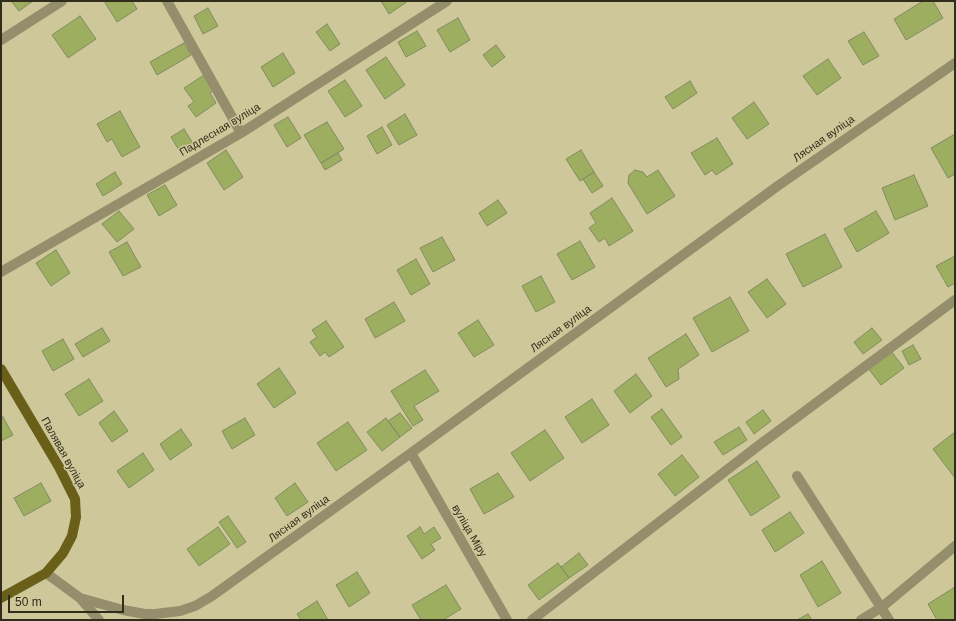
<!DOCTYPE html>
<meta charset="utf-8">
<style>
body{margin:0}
#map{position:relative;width:956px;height:621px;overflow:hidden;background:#cec799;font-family:Helvetica,sans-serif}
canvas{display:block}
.frame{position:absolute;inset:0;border:2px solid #302d1b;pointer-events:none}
.scale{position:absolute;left:8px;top:595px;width:116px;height:18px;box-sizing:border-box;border:2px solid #302d1b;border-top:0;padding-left:5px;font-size:12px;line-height:14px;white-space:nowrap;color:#302d1b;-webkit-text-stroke:3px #cec799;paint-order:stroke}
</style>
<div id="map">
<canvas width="956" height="621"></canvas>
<div class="frame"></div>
<div class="scale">50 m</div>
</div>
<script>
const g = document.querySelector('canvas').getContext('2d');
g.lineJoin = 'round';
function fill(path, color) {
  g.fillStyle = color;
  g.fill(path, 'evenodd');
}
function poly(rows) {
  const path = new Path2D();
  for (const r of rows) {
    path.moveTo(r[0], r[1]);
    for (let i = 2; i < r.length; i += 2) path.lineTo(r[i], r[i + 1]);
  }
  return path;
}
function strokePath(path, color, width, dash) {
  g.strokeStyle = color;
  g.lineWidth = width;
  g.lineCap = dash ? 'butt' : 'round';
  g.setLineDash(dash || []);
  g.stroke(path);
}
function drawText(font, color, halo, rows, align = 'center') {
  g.font = font + ' Helvetica,sans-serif';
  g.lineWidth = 3;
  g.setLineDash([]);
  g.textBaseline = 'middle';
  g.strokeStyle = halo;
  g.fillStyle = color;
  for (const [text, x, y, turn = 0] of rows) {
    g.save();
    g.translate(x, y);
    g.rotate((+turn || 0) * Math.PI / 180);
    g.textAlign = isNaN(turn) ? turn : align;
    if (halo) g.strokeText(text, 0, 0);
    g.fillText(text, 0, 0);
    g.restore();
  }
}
const building = poly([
 [11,1,33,1,19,11,11,1],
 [104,1,132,1,137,9,117,22,104,1],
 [381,1,408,1,389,14,381,1],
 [923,1,933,1,943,18,906,40,894,19,923,1],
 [208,8,218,26,203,34,194,16,208,8],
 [80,16,96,39,68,58,52,35,80,16],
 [458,18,470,40,450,52,437,30,458,18],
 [327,24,340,44,330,51,316,32,327,24],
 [417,31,426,46,406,57,398,42,417,31],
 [864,32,879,56,863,65,848,41,864,32],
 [184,43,191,55,157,75,150,62,184,43],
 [496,45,505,57,492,67,483,55,496,45],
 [283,53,295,73,273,87,261,67,283,53],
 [386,57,405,85,385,99,366,70,386,57],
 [828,59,841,78,817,95,803,76,828,59],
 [204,75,214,90,210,93,216,103,196,117,188,106,194,102,184,88,204,75],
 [345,80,362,106,345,117,328,91,345,80],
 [690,81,697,93,673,109,665,97,690,81],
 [754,102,769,124,747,139,732,118,754,102],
 [120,111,140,147,122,157,112,139,107,142,97,124,120,111],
 [405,114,417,135,399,145,387,125,405,114],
 [288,117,301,138,287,147,274,125,288,117],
 [327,122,344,149,321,163,304,135,327,122],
 [382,127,392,145,377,154,367,136,382,127],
 [184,129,194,145,180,152,171,137,184,129],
 [955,134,955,174,948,178,931,148,955,134],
 [717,138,733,164,716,175,712,170,705,175,691,153,717,138],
 [226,150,243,177,224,190,207,163,226,150],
 [581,150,594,172,580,181,566,159,581,150],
 [338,153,342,160,325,170,321,163,338,153],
 [635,170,643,172,647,177,658,170,675,196,647,214,628,183,629,175,635,170],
 [115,172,122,184,103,196,96,184,115,172],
 [594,172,603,186,592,193,583,179,594,172],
 [914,175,928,206,895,220,882,188,914,175],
 [165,185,177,205,159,216,147,195,165,185],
 [612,198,633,231,609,246,605,238,599,242,589,228,596,223,590,213,612,198],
 [498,200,507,213,487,226,479,213,498,200],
 [119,211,134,229,117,242,102,224,119,211],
 [876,211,889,233,857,252,844,229,876,211],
 [825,234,842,267,803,287,786,254,825,234],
 [442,237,455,260,433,272,420,248,442,237],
 [580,241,595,267,572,280,557,254,580,241],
 [127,242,141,267,123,276,109,252,127,242],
 [56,250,70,273,51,286,36,263,56,250],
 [955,256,955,283,948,287,936,266,955,256],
 [416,259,430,284,411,295,397,270,416,259],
 [541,276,555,302,536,312,522,286,541,276],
 [767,279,786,304,767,318,748,292,767,279],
 [730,297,749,331,712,352,693,318,730,297],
 [394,302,405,321,375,338,365,319,394,302],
 [478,320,494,345,474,357,458,333,478,320],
 [326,321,344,347,329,357,325,352,320,356,310,342,317,337,312,330,326,321],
 [102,328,110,341,83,357,75,344,102,328],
 [872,328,882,340,863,354,854,342,872,328],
 [686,334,699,355,678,369,679,379,666,387,648,358,686,334],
 [63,339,74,359,53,371,42,351,63,339],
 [913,345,921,359,909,365,902,351,913,345],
 [891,351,904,368,881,385,868,368,891,351],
 [279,368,296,393,274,408,257,384,279,368],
 [425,370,439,391,414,406,423,420,413,426,391,391,425,370],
 [636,374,652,396,630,413,614,391,636,374],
 [89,379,103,401,79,416,65,394,89,379],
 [592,399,609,425,582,443,565,417,592,399],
 [662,409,682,437,671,445,651,417,662,409],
 [763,410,771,421,754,434,746,422,763,410],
 [114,411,128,431,112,442,99,423,114,411],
 [400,413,412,428,400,437,388,421,400,413],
 [3,417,13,435,1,441,1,418,3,417],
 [245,418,255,435,232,449,222,431,245,418],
 [386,418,400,437,382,451,367,432,386,418],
 [348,422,367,450,336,471,317,443,348,422],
 [739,427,747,440,723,455,714,442,739,427],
 [181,429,192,445,170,460,160,444,181,429],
 [545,430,564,458,530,481,511,453,545,430],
 [955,432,955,478,933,449,955,432],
 [143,453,154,470,129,488,117,471,143,453],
 [682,455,699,477,675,496,658,474,682,455],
 [757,461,780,497,751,516,728,480,757,461],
 [498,473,514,497,484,514,470,489,498,473],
 [41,483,51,501,24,516,14,498,41,483],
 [295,483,308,502,287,516,275,498,295,483],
 [790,512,804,533,775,552,762,530,790,512],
 [228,516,246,542,237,548,219,522,228,516],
 [218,527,230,544,199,566,187,549,218,527],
 [420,527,424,534,434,527,441,538,431,544,435,550,422,559,407,536,420,527],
 [579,553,588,565,569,578,561,567,579,553],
 [822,561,841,593,818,607,800,575,822,561],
 [558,563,569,578,539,600,528,585,558,563],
 [357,572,370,593,349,607,336,585,357,572],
 [446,585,461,609,443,620,421,620,412,605,446,585],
 [955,587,955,620,937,620,928,604,955,587],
 [317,601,328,620,301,620,297,614,317,601],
 [808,614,812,620,797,620,808,614]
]);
fill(building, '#9dae61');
strokePath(building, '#818b61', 1);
strokePath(poly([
 [167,1,241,133],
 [1,40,62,1],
 [1,272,241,133,447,1],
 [411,453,507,620],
 [797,476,889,620],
 [46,573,80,598,99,620],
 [80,598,123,610,145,614,155,614,180,611,195,606,212,596,411,453,779,185,955,63],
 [532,620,758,446,955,300],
 [861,620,882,607,955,546]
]), '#948e6d', 10);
strokePath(poly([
 [1,369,59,467,75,499,76,517,72,536,63,553,46,573,1,598]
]), '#6a5f19', 10);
drawText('11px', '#302d1b', '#cec799', [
 ["Падлесная вуліца",220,130,-31],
 ["Лясная вуліца",824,139,-35],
 ["Лясная вуліца",561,329,-36],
 ["Палявая вуліца",63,453,61],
 ["Лясная вуліца",299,519,-36],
 ["вуліца Міру",469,531,60]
]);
</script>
